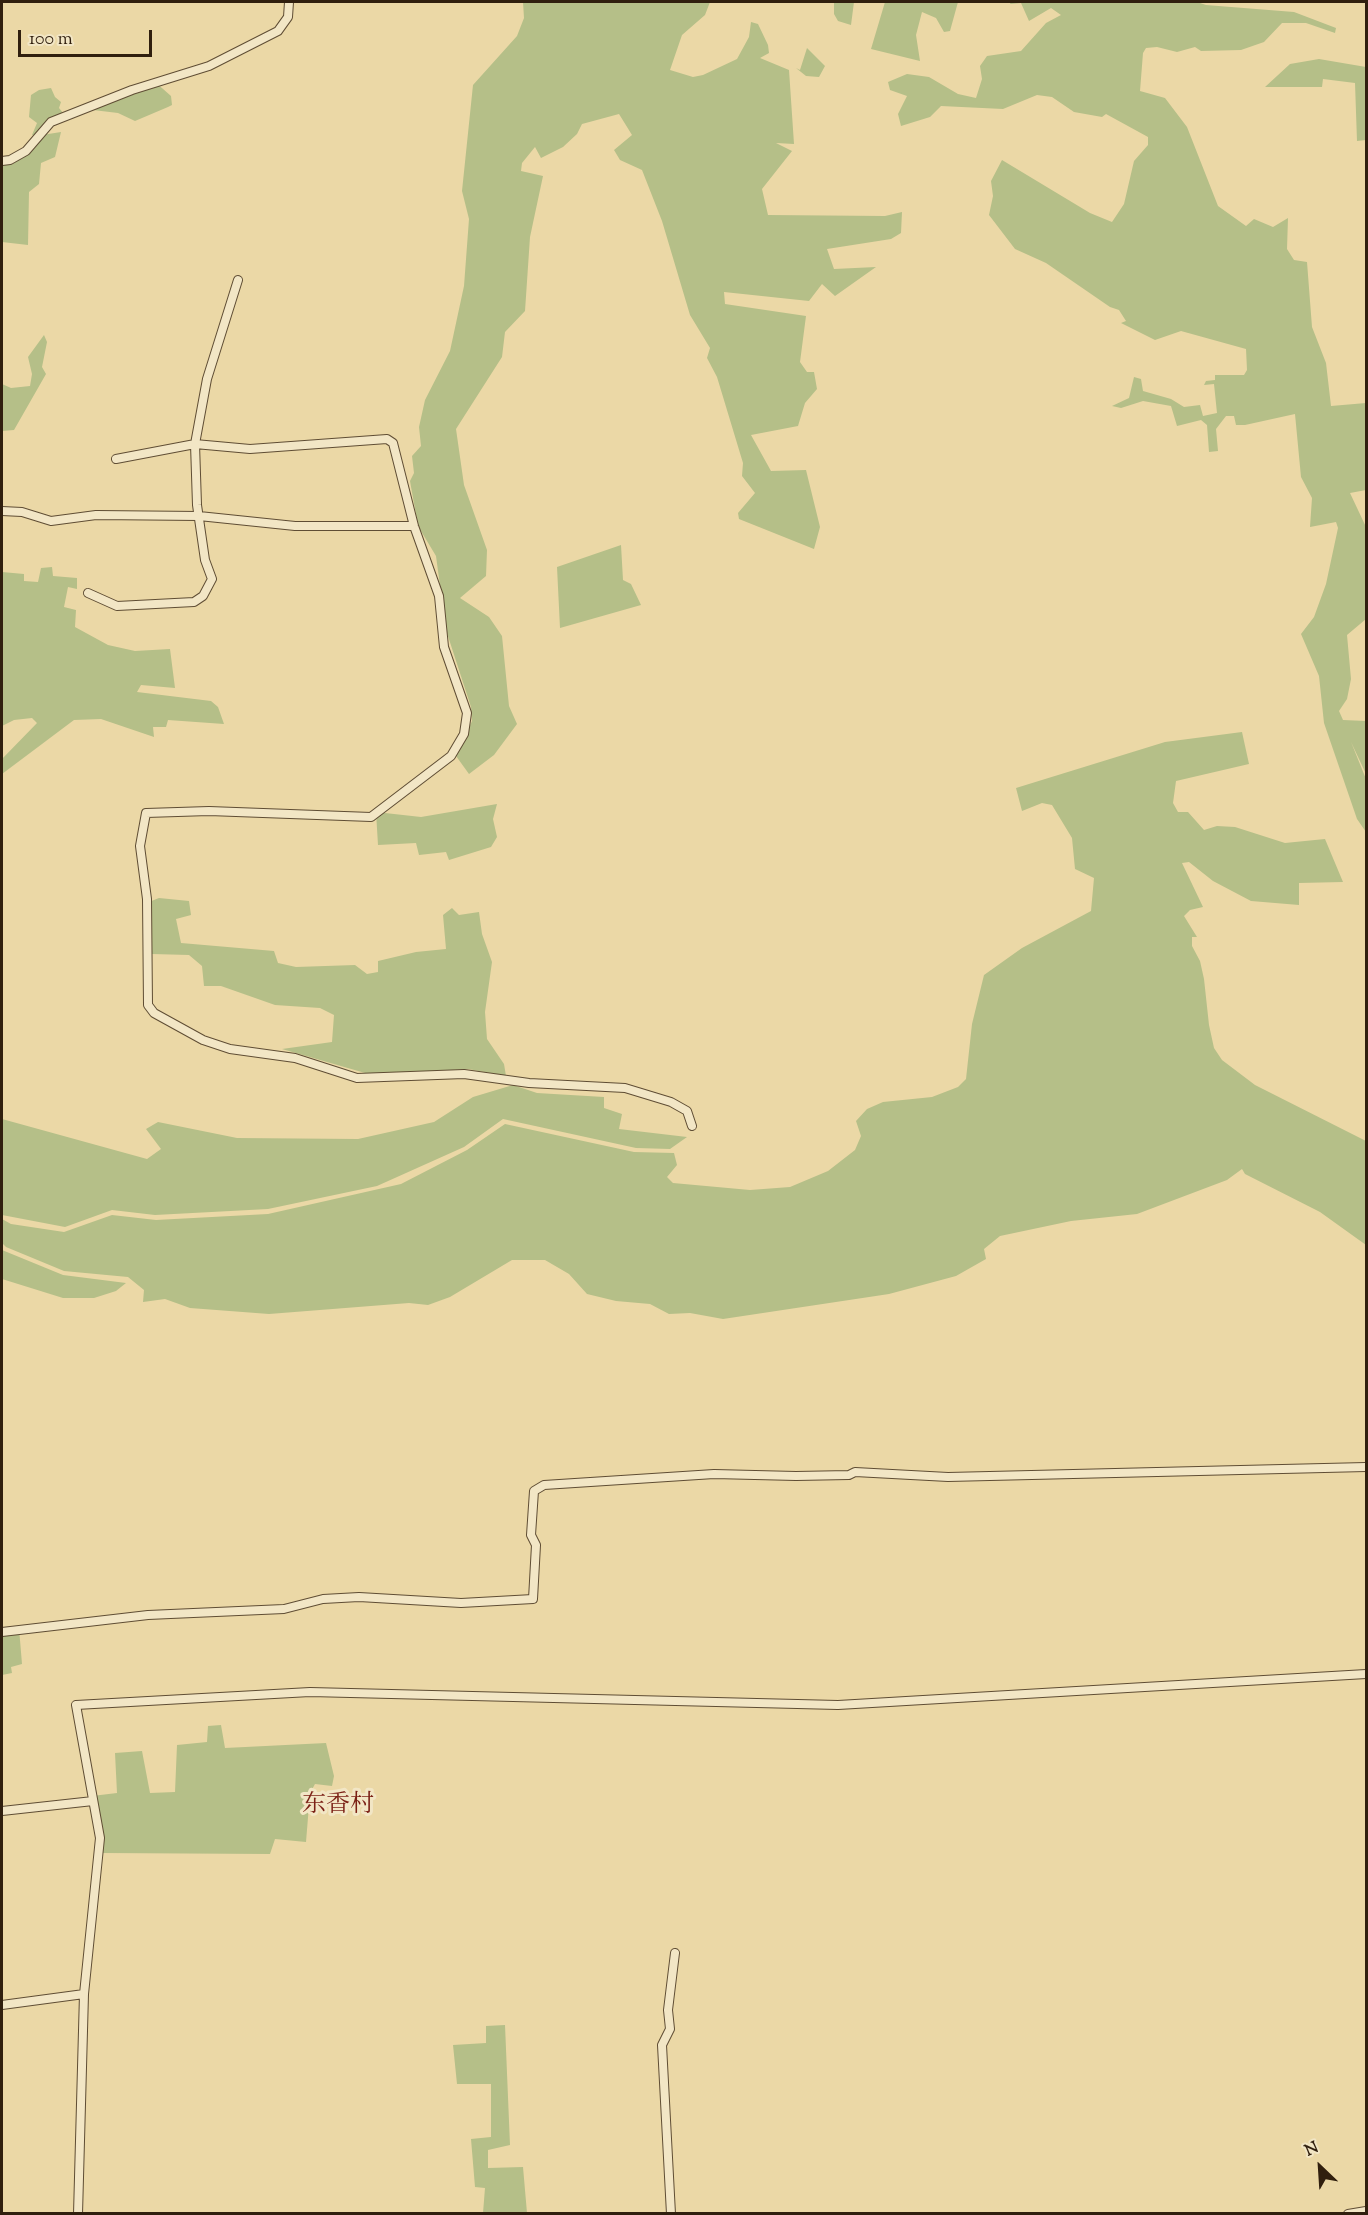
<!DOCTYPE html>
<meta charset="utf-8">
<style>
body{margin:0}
#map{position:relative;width:1368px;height:2215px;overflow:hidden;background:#ebd8a6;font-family:"Sorts Mill Goudy",serif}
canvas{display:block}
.frame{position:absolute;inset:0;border:3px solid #301f0e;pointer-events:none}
.north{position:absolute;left:1290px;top:2137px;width:60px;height:60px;-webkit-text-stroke:4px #f2e6c5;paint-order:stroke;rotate:335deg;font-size:16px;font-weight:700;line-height:24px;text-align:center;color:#301f0e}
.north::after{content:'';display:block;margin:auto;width:21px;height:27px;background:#301f0e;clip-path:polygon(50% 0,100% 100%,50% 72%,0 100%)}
.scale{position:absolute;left:18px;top:30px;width:134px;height:27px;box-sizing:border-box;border:3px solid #301f0e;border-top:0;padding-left:8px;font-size:18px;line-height:21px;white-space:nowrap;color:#301f0e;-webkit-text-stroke:4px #f2e6c5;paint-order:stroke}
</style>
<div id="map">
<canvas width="1368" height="2215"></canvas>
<div class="frame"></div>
<div class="north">N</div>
<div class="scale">100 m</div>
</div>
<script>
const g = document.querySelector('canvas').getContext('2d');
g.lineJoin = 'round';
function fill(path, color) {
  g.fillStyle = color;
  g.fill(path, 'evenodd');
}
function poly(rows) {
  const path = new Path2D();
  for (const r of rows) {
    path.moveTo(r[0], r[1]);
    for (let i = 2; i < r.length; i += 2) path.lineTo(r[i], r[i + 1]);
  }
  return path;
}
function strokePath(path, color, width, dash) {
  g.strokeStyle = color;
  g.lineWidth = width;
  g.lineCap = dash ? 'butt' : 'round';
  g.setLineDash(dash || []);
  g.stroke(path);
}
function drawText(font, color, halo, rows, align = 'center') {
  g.font = font + ' "Sorts Mill Goudy","Noto Serif SC",serif';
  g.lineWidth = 6;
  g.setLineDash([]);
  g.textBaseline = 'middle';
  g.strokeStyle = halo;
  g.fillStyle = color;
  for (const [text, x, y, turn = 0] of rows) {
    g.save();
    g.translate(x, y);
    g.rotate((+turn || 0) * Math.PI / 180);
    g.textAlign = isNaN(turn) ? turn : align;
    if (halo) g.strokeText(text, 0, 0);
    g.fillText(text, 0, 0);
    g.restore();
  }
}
fill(poly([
 [523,2,710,2,705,15,682,35,670,70,693,77,703,75,737,59,749,37,751,22,758,24,768,45,769,53,760,58,789,70,794,144,776,143,792,151,762,189,768,215,885,216,902,212,901,233,891,239,827,249,834,269,876,267,835,296,822,284,809,301,724,292,725,304,806,316,800,362,807,372,814,372,817,389,805,403,798,426,751,435,771,471,806,470,820,527,814,549,739,519,738,513,755,493,742,476,743,463,717,377,707,358,710,348,690,315,662,221,642,170,620,160,614,150,632,135,619,114,582,124,577,134,563,147,541,158,535,147,522,163,521,171,543,176,530,237,525,311,505,332,502,357,456,429,464,485,487,550,486,576,460,598,489,617,502,636,509,706,517,724,494,755,469,774,456,756,472,721,471,707,446,630,436,556,418,526,410,481,414,473,412,456,421,446,419,427,425,400,450,351,464,286,469,219,462,191,473,85,517,36,524,18],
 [834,2,854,2,851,25,838,21,834,14],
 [885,2,958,2,950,31,944,32,936,18,922,12,916,35,920,61,871,49],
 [1011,2,1197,2,1206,5,1294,12,1336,28,1335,33,1306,23,1282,23,1264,42,1241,50,1201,51,1195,47,1177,52,1157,47,1146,48,1143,53,1140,91,1165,98,1187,127,1218,206,1246,226,1254,219,1273,227,1288,218,1287,249,1294,260,1307,262,1312,327,1326,363,1331,406,1366,403,1366,490,1350,493,1366,527,1366,619,1347,635,1351,679,1347,699,1339,711,1343,720,1366,721,1366,774,1351,742,1366,779,1366,832,1357,819,1324,723,1319,676,1301,634,1314,617,1326,584,1338,528,1336,522,1310,527,1312,498,1301,477,1295,414,1245,425,1236,425,1234,416,1226,416,1216,429,1218,451,1209,452,1207,425,1201,420,1177,426,1171,406,1143,401,1121,408,1112,406,1129,398,1134,377,1141,379,1143,391,1171,399,1184,407,1200,405,1203,416,1217,413,1214,384,1204,385,1206,381,1215,380,1215,375,1244,375,1247,370,1246,349,1181,331,1155,340,1121,323,1126,321,1119,310,1110,307,1046,263,1015,249,989,215,993,196,991,181,1002,160,1090,213,1112,222,1124,204,1134,161,1148,145,1148,137,1106,114,1102,117,1074,112,1052,97,1037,95,1003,109,941,106,930,117,901,126,898,114,907,96,890,90,888,82,907,74,929,77,958,94,976,98,982,79,980,66,987,56,1021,51,1046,23,1061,15,1051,8,1029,21,1021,3,1010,4],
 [807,48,825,66,819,77,806,76,796,68,800,70],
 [1319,59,1366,67,1366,140,1357,141,1355,83,1323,79,1322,87,1265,87,1290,64],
 [154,81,171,96,172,105,168,107,135,121,118,113,93,110,93,107],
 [51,88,55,97,61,102,59,108,64,114,36,136,32,135,37,123,29,117,31,95,39,90],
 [61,132,55,157,41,163,39,184,29,192,28,245,2,242,2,160,5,161,42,135],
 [44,335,47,342,42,367,46,374,14,430,2,431,2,384,11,388,30,386,32,374,28,357],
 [621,545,623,580,631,584,641,605,560,628,557,567],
 [52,567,53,576,77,578,77,589,68,587,64,607,76,610,75,627,108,645,135,651,170,649,175,688,141,685,137,692,211,701,218,707,224,724,168,720,166,727,153,727,154,737,101,719,74,720,2,774,2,759,37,723,32,718,14,720,2,726,2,572,24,574,24,581,38,582,41,568],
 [1242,732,1249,764,1176,781,1173,803,1178,812,1188,812,1204,830,1217,826,1235,827,1285,843,1325,839,1343,882,1299,883,1299,905,1251,901,1213,881,1189,862,1182,863,1203,907,1190,910,1184,916,1197,937,1192,937,1192,946,1200,961,1204,979,1209,1025,1214,1048,1222,1060,1255,1085,1366,1141,1366,1245,1320,1212,1245,1174,1242,1169,1227,1180,1137,1214,1071,1221,1000,1236,984,1249,986,1259,956,1276,889,1294,723,1319,690,1313,669,1314,650,1304,616,1301,587,1294,569,1274,545,1260,512,1260,450,1297,428,1305,409,1303,269,1314,190,1308,165,1299,143,1302,144,1290,128,1277,64,1271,6,1247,2,1243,2,1219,11,1224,64,1232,112,1215,156,1220,268,1214,401,1184,467,1150,505,1124,634,1152,674,1153,677,1165,667,1177,673,1183,750,1190,790,1187,828,1171,855,1150,861,1136,856,1121,867,1109,883,1102,932,1097,958,1087,966,1079,972,1024,984,975,1022,948,1091,911,1094,878,1075,869,1072,838,1052,805,1042,803,1022,811,1016,788,1165,742],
 [497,804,493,819,497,837,491,847,449,860,446,852,419,855,416,843,378,845,376,812,421,817],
 [159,898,189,901,191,915,176,919,181,943,274,951,278,963,296,967,355,965,367,974,378,972,378,961,416,952,446,949,443,915,452,908,459,915,479,912,482,934,492,962,485,1012,487,1039,504,1064,506,1076,468,1069,372,1075,282,1049,332,1042,334,1015,320,1008,275,1005,221,986,204,986,202,966,189,955,152,954,149,902],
 [513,1085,537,1093,604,1097,604,1108,622,1114,619,1129,687,1137,670,1149,636,1148,503,1119,464,1147,377,1186,268,1209,155,1215,112,1210,65,1227,2,1215,2,1119,147,1159,161,1149,146,1129,158,1122,237,1138,358,1139,434,1122,473,1097],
 [2,1250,63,1275,126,1283,116,1291,94,1298,63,1298,2,1279],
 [19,1628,22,1664,11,1667,12,1673,2,1675,2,1631],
 [221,1725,225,1748,326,1743,334,1776,332,1786,315,1784,310,1793,306,1842,275,1839,270,1854,102,1853,92,1796,117,1793,115,1753,142,1751,150,1793,175,1792,177,1745,207,1742,208,1726],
 [505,2025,510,2145,488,2150,488,2168,523,2167,527,2213,483,2213,485,2188,475,2187,471,2139,491,2137,491,2084,457,2084,453,2045,486,2043,486,2026]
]), '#b5bf88');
const minor = poly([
 [2,161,10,160,26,151,51,122,132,90,209,66,278,31,288,17,289,2],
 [116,459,195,444,250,449,387,439,393,443,414,526,439,596,444,647,467,713,464,734,451,756,371,817,209,811,146,813,140,846,147,899,148,1005,154,1013,203,1040,230,1049,295,1058,357,1078,464,1074,529,1083,625,1088,671,1102,687,1111,692,1126],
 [2,511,22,512,51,521,96,515,199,516,295,526,414,526],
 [88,593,117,606,194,602,203,596,212,579,205,560,197,505,195,444,207,379,238,280],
 [2,1632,148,1615,284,1609,323,1599,359,1597,461,1603,533,1599,536,1545,531,1535,534,1491,544,1485,714,1474,796,1476,849,1475,855,1472,948,1477,1366,1467],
 [2,1811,93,1801],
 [2,2005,84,1994],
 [78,2214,84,1994,100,1838,76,1705,310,1692,838,1705,1366,1674],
 [671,2214,662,2045,670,2029,668,2010,675,1953],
 [1348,2214,1366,2211]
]);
strokePath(minor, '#5f4d34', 10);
strokePath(minor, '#f2e6c5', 8);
drawText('24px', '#7a1f14', '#f2e6c5', [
 ["东香村",338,1807]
]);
</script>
